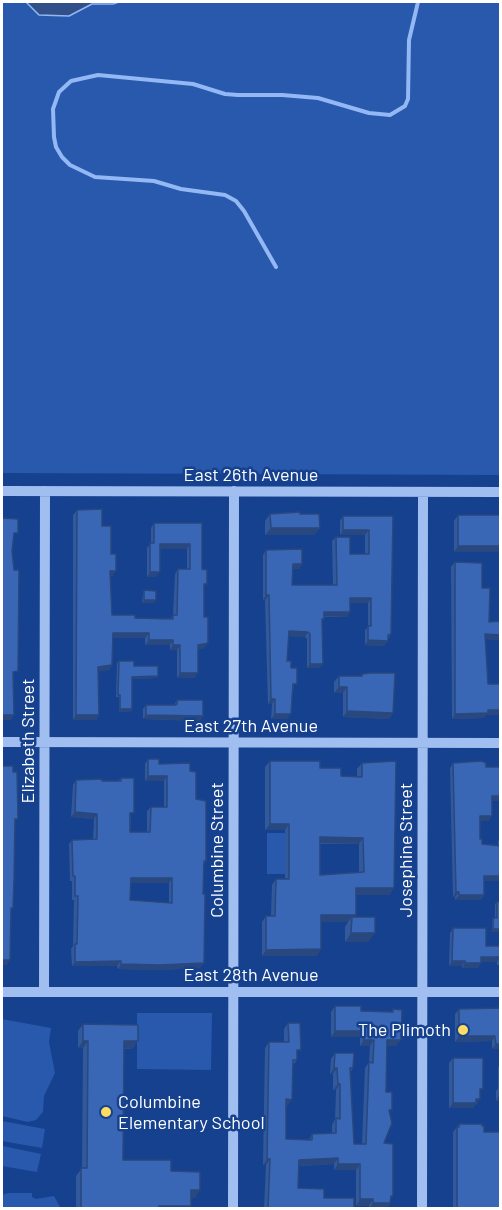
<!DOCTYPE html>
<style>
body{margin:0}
#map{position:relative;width:502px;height:1210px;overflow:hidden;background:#16418e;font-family:Barlow,sans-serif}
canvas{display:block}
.frame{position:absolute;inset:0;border:3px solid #fff;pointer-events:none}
</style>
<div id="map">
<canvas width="502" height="1210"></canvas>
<div class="frame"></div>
</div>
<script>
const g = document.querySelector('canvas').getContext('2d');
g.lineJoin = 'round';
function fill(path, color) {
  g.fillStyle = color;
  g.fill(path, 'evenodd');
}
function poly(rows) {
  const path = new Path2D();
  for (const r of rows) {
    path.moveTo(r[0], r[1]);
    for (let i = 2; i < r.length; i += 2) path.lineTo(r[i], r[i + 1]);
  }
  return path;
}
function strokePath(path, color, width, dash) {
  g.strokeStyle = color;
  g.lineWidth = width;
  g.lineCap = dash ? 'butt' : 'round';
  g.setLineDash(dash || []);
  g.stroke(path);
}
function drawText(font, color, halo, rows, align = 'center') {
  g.font = font + ' Barlow,sans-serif';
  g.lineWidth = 5;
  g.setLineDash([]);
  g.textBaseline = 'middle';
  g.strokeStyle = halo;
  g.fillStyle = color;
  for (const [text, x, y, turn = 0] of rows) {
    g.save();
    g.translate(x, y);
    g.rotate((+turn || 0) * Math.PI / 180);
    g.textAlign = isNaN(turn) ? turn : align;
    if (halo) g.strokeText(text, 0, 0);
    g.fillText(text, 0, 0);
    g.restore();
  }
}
fill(poly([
 [2,2,500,2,500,475,2,473],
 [267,833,285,833,285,874,267,874],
 [137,1013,212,1013,211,1070,137,1069],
 [2,1019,51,1028,49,1042,55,1073,44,1096,43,1112,36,1120,28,1122,2,1116],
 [2,1121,45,1129,42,1148,2,1141],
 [3,1146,41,1154,37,1172,2,1166],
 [8,1193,32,1193,32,1197,36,1199,54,1196,60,1207,2,1208,2,1195]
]), '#2859ad');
const water = poly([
 [26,2,119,2,113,4,92,4,69,16,39,15,26,2]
]);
fill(water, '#31508a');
strokePath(water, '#93b8f3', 1.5);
strokePath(poly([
 [276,267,244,211,236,201,225,195,181,189,154,181,95,177,70,165,62,157,56,147,54,137,53,109,59,92,71,81,98,75,193,84,225,94,238,95,282,95,318,98,369,113,390,115,405,106,408,99,409,40,418,2]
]), '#93b8f3', 4);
strokePath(poly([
 [2,491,500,492],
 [2,742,500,743],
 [2,992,500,992],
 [44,992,45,491],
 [233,1208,234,491],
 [422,1208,423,492]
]), '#a1bef0', 10);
fill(poly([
 [77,510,102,526,111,554,113,576,110,576,112,615,135,618,171,618,173,615,175,574,178,569,187,569,187,549,160,549,156,577,147,577,147,548,151,543,151,528,154,523,202,523,202,569,204,588,204,648,198,649,195,678,177,678,177,650,170,650,170,645,145,645,145,638,113,638,112,665,109,670,98,671,99,715,96,720,73,720,73,515],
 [270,514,320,528,314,535,265,535,265,521],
 [458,515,501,515,454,552,454,521],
 [343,516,393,516,391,634,384,646,365,645,365,630,368,627,368,603,350,603,347,617,324,617,322,622,320,668,307,668,307,639,305,637,289,636,287,661,291,668,294,689,292,689,287,719,271,719,272,704,268,704,265,600,263,600,263,555,266,550,302,564,299,569,293,569,292,585,333,585,332,541,336,537,350,554,365,554,365,535,340,535,340,521],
 [455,562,482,588,489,622,501,621,501,646,500,640,485,639,486,715,484,718,452,719,451,567],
 [144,590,154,603,142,603,143,593],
 [119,661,158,676,156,678,132,679,131,712,119,712,119,697,116,697,117,663],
 [362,674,393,713,389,719,343,717,343,693,334,693,334,682,339,676,361,676],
 [177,700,203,716,200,721,143,719,143,709,146,705,174,705],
 [148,759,159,764,190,771,206,861,203,865,200,968,157,970,118,969,117,966,72,966,71,949,73,946,74,900,72,900,72,881,70,881,69,844,72,840,93,839,94,819,71,817,73,785,76,780,118,781,121,778,131,817,130,832,147,832,147,811,151,807,164,807,164,781,145,781,145,764],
 [131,883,169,883,169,903,130,900],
 [270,761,320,768,341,776,357,776,357,769,362,763,390,895,356,895,354,917,368,942,345,942,345,927,348,922,321,922,317,956,262,956,262,922,266,916,271,916,272,885,276,879,285,879,285,830,265,830,265,767],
 [320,844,359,844,359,872,320,875],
 [453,763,486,767,501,767,501,801,492,801,489,821,480,821,480,839,482,844,498,845,498,841,501,838,501,899,500,881,484,881,484,895,481,900,455,900,455,897,453,897,450,768],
 [497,902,501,932,492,932,492,921,493,918,495,918,495,904],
 [453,928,486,946,501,946,501,965,497,965,497,962,481,962,478,968,462,968,462,966,449,966,450,933],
 [335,1006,361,1011,391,1012,393,1009,396,1046,387,1046,386,1092,390,1113,384,1143,393,1196,390,1199,390,1203,387,1209,369,1209,369,1206,356,1206,356,1170,334,1170,334,1164,299,1166,298,1188,354,1209,264,1209,266,1165,263,1165,265,1048,269,1042,284,1042,284,1029,288,1023,297,1056,297,1060,293,1065,287,1106,286,1106,286,1139,309,1140,312,1134,332,1134,332,1125,335,1119,336,1090,333,1090,333,1074,330,1074,331,1059,335,1053,353,1068,350,1073,354,1144,362,1144,365,1068,369,1062,370,1046,360,1046,360,1037,331,1037,331,1012],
 [501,1008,501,1049,492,1049,492,1041,455,1042,455,1014,459,1009],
 [83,1024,133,1049,124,1049,123,1160,171,1171,195,1198,191,1198,191,1206,189,1209,76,1209,76,1176,82,1168,83,1048,78,1048,78,1031],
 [453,1058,480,1093,477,1104,476,1104,473,1108,449,1108,449,1063],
 [501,1064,501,1101,496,1101,496,1091,498,1088,498,1067],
 [459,1124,482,1126,484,1132,501,1209,453,1209,453,1132]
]), '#32599c');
fill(poly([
 [271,528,320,528,314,535,265,535],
 [343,530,369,530,365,535,340,535],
 [160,544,190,544,187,549,156,549],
 [458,546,501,546,501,552,454,552],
 [293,564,302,564,299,569,289,569],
 [110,571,116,571,113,576,107,576],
 [150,572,160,572,156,577,147,577],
 [266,595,269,595,265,600,263,600],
 [350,598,371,598,368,603,347,603],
 [144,600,156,600,154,603,142,603],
 [324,612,350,612,347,617,320,616],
 [289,631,308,632,305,637,286,636],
 [113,633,149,633,145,638,110,638],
 [485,634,501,635,501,639,500,640,482,639],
 [149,640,173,640,170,645,145,645],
 [368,640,388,641,384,646,365,645],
 [208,643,204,648,195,650,198,645],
 [173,645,180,645,177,650,170,650],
 [310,664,323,664,320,668,307,668],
 [112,665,109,670,95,672,98,667],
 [180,673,198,673,195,678,177,678],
 [158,676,156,678,130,679,132,677],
 [339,687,347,687,343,693,334,693],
 [271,699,275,699,272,704,268,704],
 [120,709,132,709,131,712,119,712],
 [488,710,501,710,501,715,486,715,484,718,452,719,455,714],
 [347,711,393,713,389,719,343,717],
 [275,714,291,714,287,719,271,719],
 [2,715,14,715,11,720,2,720],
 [76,715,99,715,96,720,73,720],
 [146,715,203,716,200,721,143,719],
 [148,776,167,776,164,781,145,781],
 [492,796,501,796,501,801,489,801],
 [75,812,97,814,94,819,71,817],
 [480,816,492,816,489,821,477,821],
 [270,824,289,824,285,830,265,830],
 [320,837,363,838,359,844,316,843],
 [484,876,501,876,501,880,500,881,481,881],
 [131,878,172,878,169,883,128,883],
 [356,888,394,888,390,895,352,895],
 [456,892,459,892,455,897,453,897],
 [459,895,484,895,481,900,455,900],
 [321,915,356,915,352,921,352,917,348,922,317,922],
 [493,929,501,929,501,932,492,932],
 [351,933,375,933,368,942,345,942],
 [321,949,317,956,262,956,266,950],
 [481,957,500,957,497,962,478,962],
 [2,960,10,960,7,965,2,965],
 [121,961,117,966,72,966,75,962],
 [452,961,465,961,462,966,449,966],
 [204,963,200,968,157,970,118,969,121,964],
 [465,963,481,963,478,968,462,968],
 [335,1031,364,1031,360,1037,331,1037],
 [459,1036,495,1036,492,1041,455,1042],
 [364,1040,374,1040,370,1046,360,1046],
 [387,1040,401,1040,396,1046,383,1046],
 [83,1041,88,1041,83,1048,78,1048],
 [124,1041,138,1041,133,1049,119,1048],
 [496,1044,501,1044,501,1049,492,1049],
 [334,1068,337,1068,333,1074,330,1074],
 [338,1084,340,1084,336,1090,333,1090],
 [499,1096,501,1096,501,1101,496,1101],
 [286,1099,292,1100,287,1106,282,1105],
 [476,1099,480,1099,473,1108,449,1108,453,1103],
 [338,1158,334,1164,295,1166,299,1160],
 [267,1159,270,1159,266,1165,263,1165],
 [338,1164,360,1164,356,1170,334,1170],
 [191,1190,200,1190,195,1198,186,1198],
 [360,1199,373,1199,369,1206,356,1206],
 [373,1203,390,1203,387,1209,369,1209],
 [159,1206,191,1206,189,1209,157,1209]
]), '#29487f');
const building = poly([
 [102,509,102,526,111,526,111,554,116,554,116,571,110,571,112,615,135,615,135,618,173,619,173,615,177,615,178,569,190,569,190,544,160,544,160,572,150,572,150,543,154,543,154,523,202,523,202,569,207,570,207,584,204,584,204,617,208,617,208,643,198,645,198,673,180,673,180,645,173,645,173,640,149,640,149,633,113,633,112,665,98,667,99,715,76,715,77,510,102,509],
 [300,512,300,514,319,514,320,528,271,528,270,514,300,512],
 [458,515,501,515,501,546,458,546,458,515],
 [343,516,393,516,391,634,388,635,388,641,368,640,368,626,371,626,371,598,350,598,350,612,324,612,324,619,322,619,323,664,310,664,310,634,308,632,289,631,287,661,291,661,291,668,297,668,297,684,293,684,291,714,275,714,275,699,271,699,269,595,266,595,266,550,302,549,302,564,293,564,292,585,337,585,336,537,350,537,350,554,369,554,369,530,343,530,343,516],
 [2,518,18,519,18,533,14,533,12,551,14,570,19,570,18,671,13,672,14,715,2,715,2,518],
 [455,562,482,563,482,588,490,588,489,622,501,621,501,635,485,634,488,684,501,684,501,710,488,710,488,713,455,714,455,562],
 [144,590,156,591,156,600,144,600,144,590],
 [119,661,134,661,134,666,158,666,158,676,132,677,132,709,120,709,120,695,118,695,119,661],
 [370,673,395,673,393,713,347,711,347,687,339,687,339,676,362,676,362,674,370,673],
 [177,700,203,700,203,716,146,715,146,705,175,705,177,704,177,700],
 [148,759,159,759,159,764,190,763,190,771,196,772,196,799,206,801,206,861,204,861,203,894,205,894,204,963,160,965,121,964,121,961,75,962,75,944,77,944,78,896,75,896,75,876,73,876,72,840,97,839,97,814,75,812,76,780,102,779,102,781,121,781,121,778,134,778,134,813,130,813,130,832,150,832,151,807,167,807,167,776,148,776,148,759],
 [131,878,172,878,172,903,130,900,131,878],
 [270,761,320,761,320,768,341,768,341,776,362,777,362,763,396,761,394,888,356,888,356,915,321,915,321,949,266,950,266,916,275,916,276,879,289,879,289,824,270,824,270,761],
 [320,837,363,838,364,872,320,875,320,837],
 [481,761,486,763,486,767,501,767,501,796,492,796,492,816,480,816,480,839,482,839,482,844,501,846,501,876,484,876,484,895,459,895,459,892,456,892,453,763,481,761],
 [2,766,13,766,13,772,17,772,18,819,15,819,14,879,13,908,11,908,10,960,2,960,2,766],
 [501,901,501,929,493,929,493,918,497,918,497,902,501,901],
 [352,917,375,917,375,933,351,933,352,917],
 [453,928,486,928,486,946,501,946,501,961,500,957,481,957,481,963,465,963,465,961,452,961,453,928],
 [335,1006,361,1006,361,1011,393,1012,393,1009,402,1010,401,1040,387,1040,386,1092,392,1092,392,1110,389,1110,392,1123,384,1143,393,1144,393,1196,391,1196,390,1203,373,1203,373,1199,360,1199,360,1164,338,1164,338,1158,299,1160,298,1188,324,1189,324,1198,354,1198,354,1209,268,1209,270,1159,267,1159,269,1042,289,1042,288,1023,300,1023,301,1050,297,1050,297,1060,293,1060,292,1100,286,1099,286,1139,312,1140,312,1134,336,1133,336,1118,340,1119,340,1084,338,1084,337,1068,334,1068,335,1053,354,1053,353,1068,350,1068,354,1144,366,1144,369,1062,373,1063,374,1040,364,1040,364,1031,335,1031,335,1006],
 [501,1008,501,1044,496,1044,495,1036,459,1036,459,1009,501,1008],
 [83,1024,138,1025,138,1041,124,1041,123,1160,171,1160,171,1171,200,1172,200,1190,191,1190,191,1206,159,1206,159,1209,81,1209,81,1168,87,1168,88,1041,83,1041,83,1024],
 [453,1058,483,1058,483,1089,480,1089,480,1099,476,1099,476,1103,453,1103,453,1058],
 [459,1124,482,1124,482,1126,484,1126,484,1132,501,1132,501,1209,457,1209,457,1127,459,1127,459,1124]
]);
fill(building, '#3a67b5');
strokePath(building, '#29487f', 1.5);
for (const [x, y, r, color] of [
 [463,1030,6,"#ffdd60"],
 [106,1112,6,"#ffdd60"]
]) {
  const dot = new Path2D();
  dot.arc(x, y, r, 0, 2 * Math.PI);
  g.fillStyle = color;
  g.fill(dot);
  strokePath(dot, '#16418e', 2);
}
drawText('18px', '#fff', '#16418e', [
 ["East 26th Avenue",251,475],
 ["East 27th Avenue",251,726],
 ["Elizabeth Street",28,741,-90],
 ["Columbine Street",217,850,-90],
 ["Josephine Street",406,850,-90],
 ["East 28th Avenue",251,975]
]);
drawText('18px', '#fff', '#16418e', [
 ["The Plimoth",451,1030],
 ["Columbine",118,1102,"left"],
 ["Elementary School",118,1123,"left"]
], 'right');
</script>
